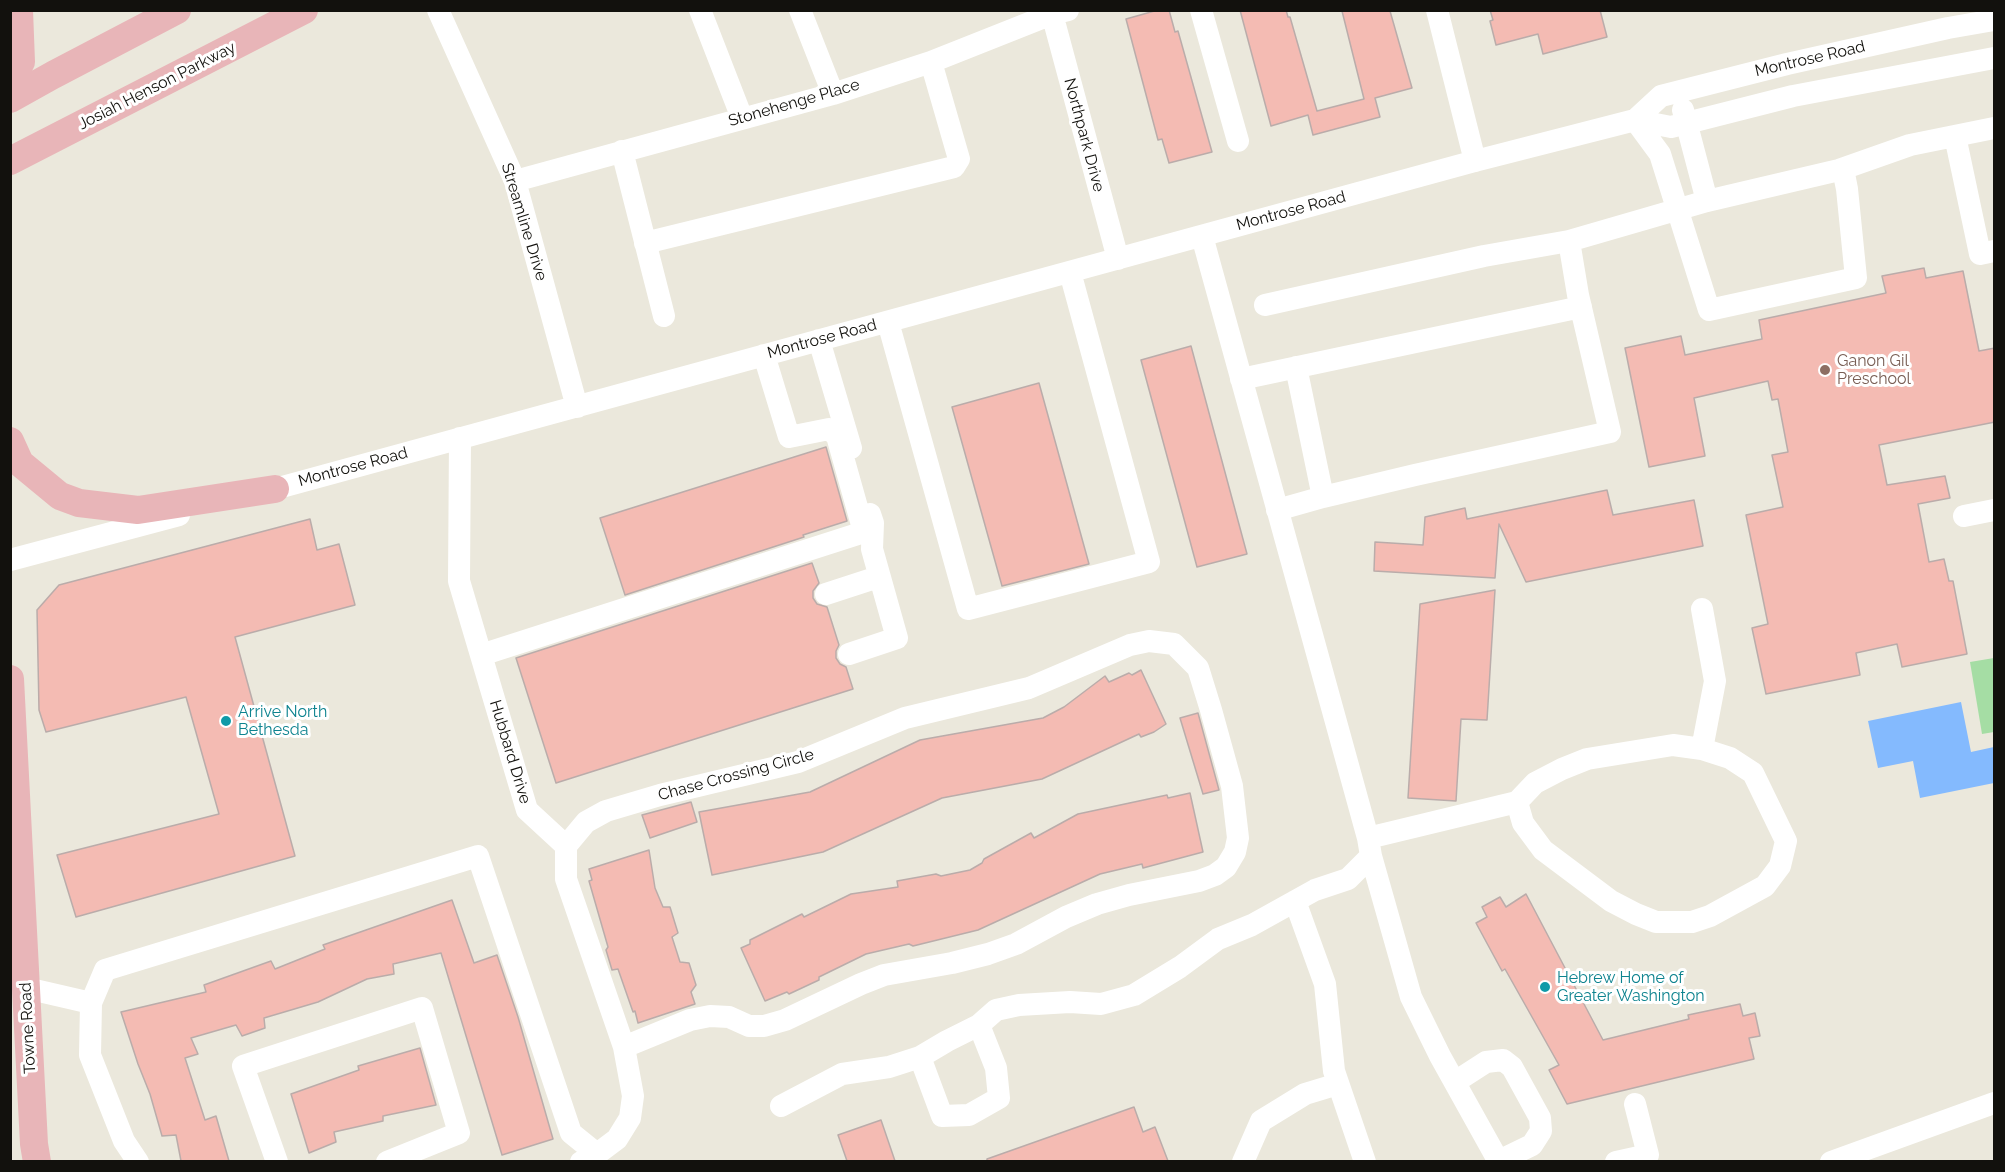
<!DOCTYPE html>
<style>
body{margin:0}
#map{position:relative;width:2005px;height:1172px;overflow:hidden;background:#ebe8dc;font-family:Raleway,sans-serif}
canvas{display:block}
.frame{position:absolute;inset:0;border:12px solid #12110d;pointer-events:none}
</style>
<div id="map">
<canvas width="2005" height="1172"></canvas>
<div class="frame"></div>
</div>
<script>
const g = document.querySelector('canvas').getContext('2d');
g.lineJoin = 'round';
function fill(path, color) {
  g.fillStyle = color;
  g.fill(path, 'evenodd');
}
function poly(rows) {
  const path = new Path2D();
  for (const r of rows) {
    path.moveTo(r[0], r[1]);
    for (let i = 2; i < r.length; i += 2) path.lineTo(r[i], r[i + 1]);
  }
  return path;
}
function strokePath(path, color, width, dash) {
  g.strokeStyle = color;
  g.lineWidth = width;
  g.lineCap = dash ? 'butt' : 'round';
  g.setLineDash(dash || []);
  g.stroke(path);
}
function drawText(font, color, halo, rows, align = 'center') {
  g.font = font + ' Raleway,sans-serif';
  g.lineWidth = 6;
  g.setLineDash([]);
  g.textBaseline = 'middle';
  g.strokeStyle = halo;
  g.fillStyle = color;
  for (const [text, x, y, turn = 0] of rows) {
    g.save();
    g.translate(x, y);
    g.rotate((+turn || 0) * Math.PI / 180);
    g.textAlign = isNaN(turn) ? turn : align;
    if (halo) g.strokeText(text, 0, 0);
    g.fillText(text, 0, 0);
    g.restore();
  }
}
fill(poly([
 [1994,658,1994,732,1982,734,1970,662]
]), '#a5dda4');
fill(poly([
 [1961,702,1971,752,1994,747,1994,783,1920,798,1913,761,1878,768,1868,721]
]), '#84bafe');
const building = poly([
 [1158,10,1169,10,1175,32,1178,31,1212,152,1169,163,1162,139,1158,140,1126,19,1158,10],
 [1240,10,1286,10,1288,17,1290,17,1317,111,1364,99,1342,11,1390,11,1412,88,1375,98,1380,117,1313,135,1308,115,1271,126,1240,10],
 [1490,10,1600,10,1607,37,1543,54,1538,34,1496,45,1490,21,1493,20,1490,10],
 [1924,268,1926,278,1963,271,1979,351,1995,348,1995,422,1879,445,1887,485,1945,476,1950,498,1918,504,1929,562,1944,559,1949,581,1953,581,1967,654,1902,667,1897,644,1856,653,1860,675,1766,694,1752,628,1768,624,1746,515,1783,507,1772,455,1788,452,1778,399,1772,400,1768,381,1694,398,1705,456,1649,467,1625,348,1681,336,1685,355,1762,339,1759,320,1886,293,1882,276,1924,268],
 [1191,346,1247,554,1197,567,1141,360,1191,346],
 [1039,383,1089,564,1002,586,952,407,1039,383],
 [826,447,847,521,803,535,804,537,625,595,600,518,826,447],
 [1607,490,1613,515,1694,500,1703,546,1526,582,1499,524,1495,578,1374,571,1375,542,1423,545,1425,517,1465,508,1467,519,1607,490],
 [310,519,317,550,339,544,355,605,235,637,295,856,76,917,57,855,219,814,186,697,46,732,39,710,37,610,59,585,310,519],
 [812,563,819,583,813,591,813,598,817,604,827,607,839,645,836,651,836,658,840,664,846,667,853,689,556,783,516,658,812,563],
 [1495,590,1487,720,1461,719,1456,801,1408,798,1420,604,1495,590],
 [1141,670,1166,724,1154,732,1141,737,1139,734,1042,779,942,798,823,852,712,875,699,812,810,792,920,740,1043,718,1064,707,1105,676,1109,682,1129,673,1132,675,1141,670],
 [1198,713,1219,790,1203,794,1180,718,1198,713],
 [1190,793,1203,852,1143,868,1142,864,1100,874,978,930,913,946,909,944,866,954,819,977,819,980,789,994,787,992,765,1001,741,948,750,944,750,940,802,914,804,917,851,894,898,887,897,881,936,874,941,876,970,870,982,863,984,859,1031,833,1034,838,1078,814,1167,795,1168,798,1190,793],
 [691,802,697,822,650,838,642,815,691,802],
 [649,850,655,888,663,907,670,907,678,933,672,937,680,962,689,963,696,985,691,992,695,1004,638,1023,635,1011,633,1012,618,969,612,970,606,950,608,947,589,881,592,880,589,869,649,850],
 [1526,894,1603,1040,1689,1019,1688,1015,1740,1004,1743,1016,1755,1013,1760,1036,1749,1038,1754,1059,1567,1104,1549,1070,1559,1065,1505,969,1502,971,1476,923,1487,917,1482,907,1500,897,1506,907,1526,894],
 [452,900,474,963,497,955,518,1017,553,1139,502,1155,441,953,393,964,394,974,367,979,318,1002,264,1018,265,1028,242,1036,236,1025,191,1038,198,1054,185,1058,205,1120,216,1116,229,1161,181,1161,176,1135,162,1136,150,1094,138,1064,121,1012,206,992,204,985,271,961,275,969,325,949,323,945,452,900],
 [420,1048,436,1105,383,1116,383,1121,334,1132,336,1142,309,1153,291,1094,359,1070,358,1066,420,1048],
 [1134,1107,1143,1132,1155,1127,1168,1161,987,1161,987,1159,1134,1107],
 [881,1120,895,1161,847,1161,838,1135,881,1120]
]);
fill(building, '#f4bbb3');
strokePath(building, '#baacaa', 1.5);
strokePath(poly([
 [438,10,515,181,577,407],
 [700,10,742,118],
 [800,10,833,94],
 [1051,10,1118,259],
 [1201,10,1238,141],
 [1437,10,1475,161],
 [1683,110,1707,201],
 [1635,120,1660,154,1709,310,1856,278,1847,189,1843,169],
 [1635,120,1661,96,1787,64,1948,28,1994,20],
 [1955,136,1980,254,1994,251],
 [622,151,664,316],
 [515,181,833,94,931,62,1052,14,1068,10],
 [1202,236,1368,838,1517,802,1535,783,1562,769,1587,759,1673,745,1702,749,1730,758,1753,773,1786,841,1780,866,1765,886,1710,916,1692,922,1656,922,1636,914,1611,901,1543,850,1523,823,1517,802],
 [645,243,954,167,959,159,931,62],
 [1265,305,1484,256,1569,241,1707,201,1839,170,1910,145,1994,128],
 [888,322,968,609,1149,562,1070,272],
 [819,340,851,448],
 [1296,367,1323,497],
 [1241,379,1581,307],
 [460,438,459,581,527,810,566,846,566,879,624,1047,633,1096,630,1118,617,1139,597,1154,581,1162],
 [260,493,1475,161,1635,120,1671,127,1793,96,1994,58],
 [1277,510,1323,497,1415,475,1610,432,1578,295,1569,241],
 [1964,516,1994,510],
 [10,560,179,515],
 [826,594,869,580],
 [1702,609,1715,681,1702,749],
 [849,654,897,638,872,549,873,523,870,514],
 [481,655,864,532,837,436,829,429,789,437,764,355],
 [566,846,586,822,606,811,660,795,798,762,905,718,1029,688,1130,645,1149,641,1174,644,1198,668,1211,710,1232,786,1238,838,1235,852,1226,867,1215,875,1199,881,1129,895,1097,904,1066,917,1016,944,988,954,952,963,884,975,861,984,785,1020,764,1026,749,1026,729,1017,710,1016,690,1020,624,1047],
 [1371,856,1411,997,1440,1056,1499,1162],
 [1295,901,1325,984,1334,1071,1365,1162],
 [26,988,91,1003],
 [920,1057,942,1116,969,1115,999,1098,996,1068,979,1025],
 [1455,1082,1486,1062,1503,1060,1512,1067,1540,1118,1541,1131,1532,1145,1499,1161],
 [781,1106,842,1074,889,1067,920,1057,947,1041,979,1025,996,1010,1019,1005,1070,1002,1101,1004,1134,995,1180,967,1218,939,1252,925,1315,890,1348,879,1371,856,1368,838],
 [138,1162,124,1141,90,1055,91,1003,105,970,478,856,571,1133,597,1154],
 [277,1162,243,1066,422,1008,459,1133,387,1162],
 [1243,1162,1261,1121,1305,1094,1338,1084],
 [1616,1162,1648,1155,1635,1104],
 [1831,1162,1994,1103]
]), '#fff', 22);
strokePath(poly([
 [10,80,21,62,19,10],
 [10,99,53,75,177,10],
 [10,161,304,10],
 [10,441,20,463,60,496,79,503,138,510,275,489],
 [10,679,34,1144,37,1162]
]), '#e8b5b8', 28);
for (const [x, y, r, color] of [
 [1825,370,6,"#8d6e63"],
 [226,721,6,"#0f9aa8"],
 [1545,987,6,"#0f9aa8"]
]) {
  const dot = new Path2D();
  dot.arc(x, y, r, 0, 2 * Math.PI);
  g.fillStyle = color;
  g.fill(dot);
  strokePath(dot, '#fff', 2);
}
drawText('16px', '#12110d', '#fff', [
 ["Montrose Road",1810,59,-13],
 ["Josiah Henson Parkway",157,86,-27],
 ["Stonehenge Place",794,103,-16],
 ["Northpark Drive",1084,135,75],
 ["Montrose Road",1291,211,-15],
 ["Streamline Drive",524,222,73],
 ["Montrose Road",822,339,-15],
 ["Montrose Road",353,467,-15],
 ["Hubbard Drive",510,752,73],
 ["Chase Crossing Circle",736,775,-15],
 ["Towne Road",28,1028,-93]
]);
drawText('16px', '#785e54', '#fff', [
 ["Ganon Gil",1837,361],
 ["Preschool",1837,379]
], 'left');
drawText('16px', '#0d838f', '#fff', [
 ["Arrive North",238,712],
 ["Bethesda",238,730],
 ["Hebrew Home of",1557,978],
 ["Greater Washington",1557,996]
], 'left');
</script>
